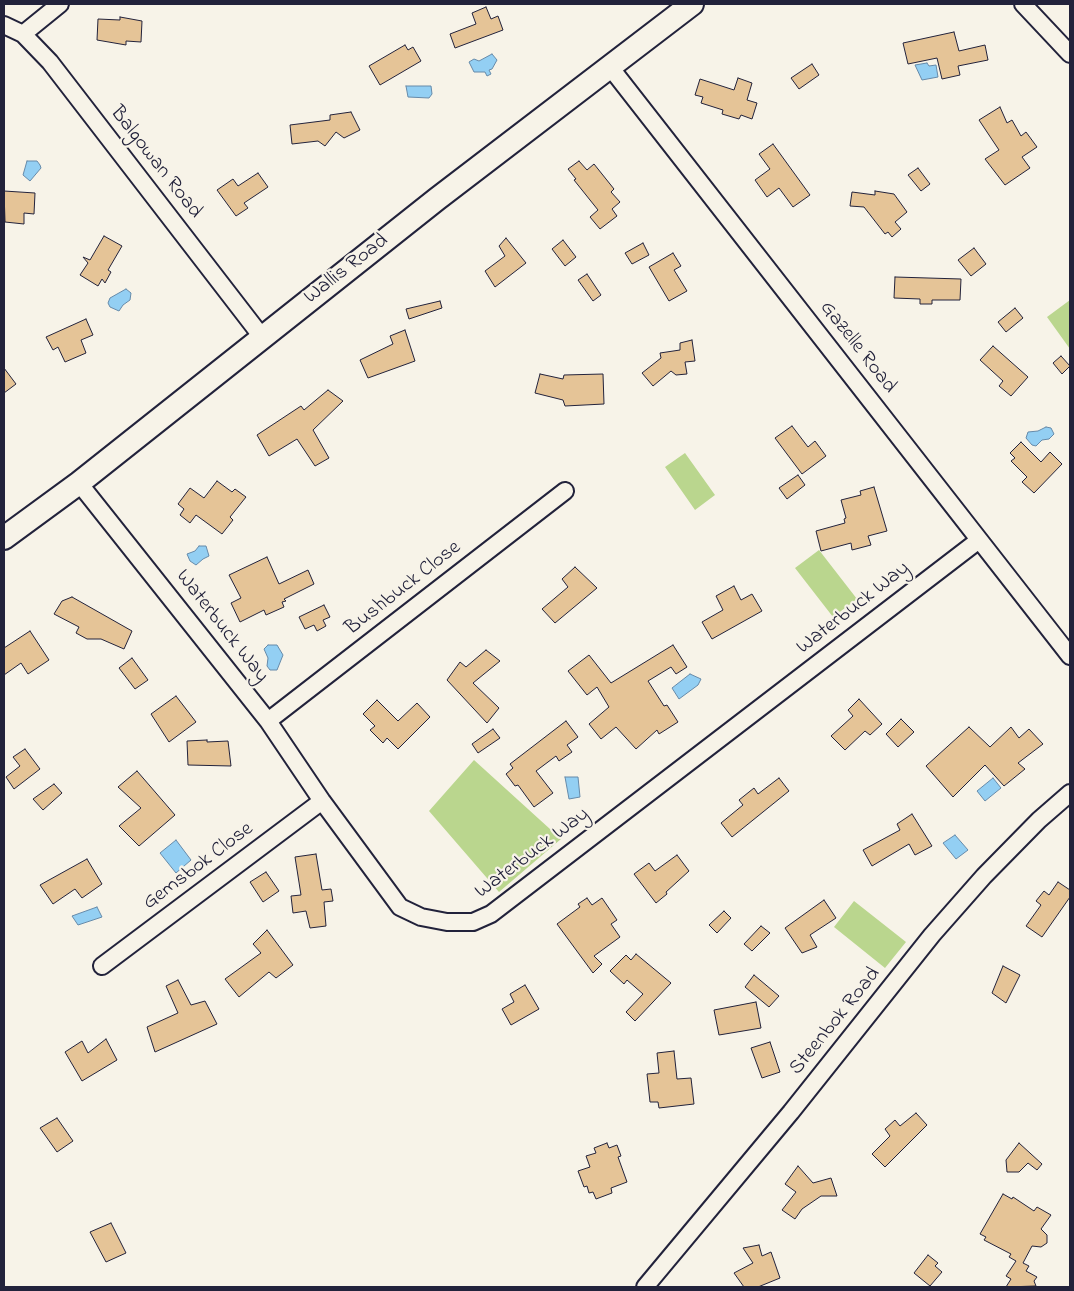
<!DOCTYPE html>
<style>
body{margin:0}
#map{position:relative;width:1074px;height:1291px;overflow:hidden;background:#f7f3e8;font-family:"Indie Flower",sans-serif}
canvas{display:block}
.frame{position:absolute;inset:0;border:5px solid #22223b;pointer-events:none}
</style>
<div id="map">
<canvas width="1074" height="1291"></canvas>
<div class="frame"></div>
</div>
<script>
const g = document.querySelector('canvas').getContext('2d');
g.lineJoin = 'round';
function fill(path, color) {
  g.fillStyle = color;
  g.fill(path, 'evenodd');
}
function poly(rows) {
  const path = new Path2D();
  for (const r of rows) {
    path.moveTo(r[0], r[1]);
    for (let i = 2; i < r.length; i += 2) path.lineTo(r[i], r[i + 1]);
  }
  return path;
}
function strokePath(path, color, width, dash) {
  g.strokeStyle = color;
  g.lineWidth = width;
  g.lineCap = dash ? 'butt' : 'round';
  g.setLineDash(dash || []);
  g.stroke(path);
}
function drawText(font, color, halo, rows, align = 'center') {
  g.font = font + ' "Indie Flower",sans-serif';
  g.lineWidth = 4.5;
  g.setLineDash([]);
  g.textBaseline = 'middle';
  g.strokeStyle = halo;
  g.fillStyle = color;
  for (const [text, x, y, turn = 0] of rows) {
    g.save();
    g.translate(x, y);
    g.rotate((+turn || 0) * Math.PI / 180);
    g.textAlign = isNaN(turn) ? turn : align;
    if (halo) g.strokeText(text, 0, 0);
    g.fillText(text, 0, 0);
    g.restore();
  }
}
fill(poly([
 [1070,300,1070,349,1047,317],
 [685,453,715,495,695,510,665,467],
 [819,550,857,599,833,617,795,568],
 [474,760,561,839,499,892,429,811],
 [854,901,906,942,885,968,834,927]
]), '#bad68e');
const water = poly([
 [492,54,497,60,492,69,489,70,491,74,487,76,485,72,474,72,469,62,474,59,479,61,492,54],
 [927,63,929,66,936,65,938,77,922,80,915,65,927,63],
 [406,86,431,86,432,94,429,98,408,97,406,86],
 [27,161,37,161,40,165,41,168,30,181,23,175,27,161],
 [126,289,131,293,130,300,123,305,119,311,110,307,108,303,110,298,126,289],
 [1046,427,1051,428,1054,434,1049,439,1042,440,1036,446,1032,445,1026,438,1028,432,1038,431,1046,427],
 [199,546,206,546,209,556,203,559,196,565,190,561,187,554,195,551,199,546],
 [268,645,277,645,283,655,277,670,270,670,267,666,268,658,264,649,268,645],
 [690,674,701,679,698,685,679,699,672,688,690,674],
 [565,777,578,777,580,797,569,799,565,777],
 [993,778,1001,788,985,801,977,791,993,778],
 [955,835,968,850,956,859,943,843,955,835],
 [176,840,191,860,176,873,160,853,176,840],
 [97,907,102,917,78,925,72,916,97,907]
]);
fill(water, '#93cff3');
strokePath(water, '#668aa9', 1);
const building = poly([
 [486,7,491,19,498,16,503,30,455,48,450,34,476,24,472,13,486,7],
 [120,17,142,21,141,42,126,41,126,45,97,40,98,19,120,20,120,17],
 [954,32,959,51,985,45,988,60,958,66,960,75,942,79,937,58,908,64,903,43,954,32],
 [405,45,408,50,413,47,421,61,380,85,369,66,405,45],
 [812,64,819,75,799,89,791,78,812,64],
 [738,78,752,83,747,100,757,103,752,119,741,115,739,119,722,114,723,110,701,103,703,97,695,95,700,79,734,90,738,78],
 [1000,107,1007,123,1012,120,1021,136,1026,132,1037,147,1022,157,1030,168,1005,185,985,159,999,150,979,120,1000,107],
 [351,112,360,130,344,138,336,132,325,146,318,141,292,144,290,125,330,120,330,115,351,112],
 [773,144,810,195,793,207,779,188,767,197,755,180,770,169,759,154,773,144],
 [579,161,587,170,594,164,614,189,611,192,620,202,612,209,617,216,600,229,590,217,598,210,574,180,576,179,568,169,579,161],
 [918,168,930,184,921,191,908,175,918,168],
 [258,173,268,187,244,203,248,208,236,216,217,190,233,179,238,186,258,173],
 [4,191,35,193,34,214,24,213,24,224,5,222,4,191],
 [875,191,894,194,907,212,895,222,901,229,892,237,888,232,885,234,864,207,850,206,852,192,875,195,875,191],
 [104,236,122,246,108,270,111,272,105,283,102,279,98,286,80,275,88,263,83,257,90,260,104,236],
 [506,238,526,263,495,287,485,271,505,256,499,246,506,238],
 [563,240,576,257,565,266,552,249,563,240],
 [643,243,649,255,632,264,625,253,643,243],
 [974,248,986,264,971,276,958,260,974,248],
 [673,253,681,266,674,270,687,291,669,301,649,267,673,253],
 [587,274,601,295,593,301,578,280,587,274],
 [895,277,961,279,960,300,932,300,932,304,920,304,920,299,894,298,895,277],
 [440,301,442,308,409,319,406,309,440,301],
 [1015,308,1023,318,1006,332,998,322,1015,308],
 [86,319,93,335,81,340,86,353,65,362,58,347,53,350,46,337,86,319],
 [405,330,415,361,368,378,360,360,393,344,390,336,405,330],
 [692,340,695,361,685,362,687,374,676,375,671,371,653,386,642,373,661,358,660,353,680,350,680,343,692,340],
 [993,346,1028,377,1011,396,999,386,1003,381,980,360,993,346],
 [1061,356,1070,366,1062,374,1053,363,1061,356],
 [4,368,16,384,4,393,4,368],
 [540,374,563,379,564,375,603,374,604,404,565,406,563,400,535,393,540,374],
 [328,390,343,401,313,430,329,458,315,466,297,439,269,456,257,435,301,406,304,410,328,390],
 [792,426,808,447,815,441,826,456,802,474,775,438,792,426],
 [1021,442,1041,462,1050,452,1062,464,1034,493,1022,482,1027,477,1011,461,1015,458,1010,453,1021,442],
 [798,475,805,485,787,499,779,488,798,475],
 [217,481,232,492,235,489,246,497,230,517,233,520,222,534,196,515,190,523,180,515,184,509,178,504,190,488,204,498,217,481],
 [874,487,887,531,868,536,871,545,852,550,851,543,821,551,816,531,845,523,844,519,846,518,841,500,861,495,860,491,874,487],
 [267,557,279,584,308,570,314,584,284,599,286,601,282,602,284,607,266,615,264,610,240,622,231,603,241,598,229,575,267,557],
 [575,567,597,588,555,623,542,609,568,587,562,579,575,567],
 [734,586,741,600,752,594,762,611,712,639,702,622,723,610,716,596,734,586],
 [72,597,132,631,124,649,101,639,87,639,76,633,79,627,54,614,62,601,72,597],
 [324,605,330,617,323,620,326,626,317,631,314,625,305,629,299,617,324,605],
 [30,631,49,660,28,674,21,663,4,675,4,648,30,631],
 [673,645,687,667,676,674,671,667,648,681,664,706,667,705,678,722,659,734,657,730,636,749,616,727,601,739,589,724,609,707,597,687,587,695,568,671,589,655,611,683,673,645],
 [486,650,500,661,473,683,499,708,487,723,447,680,460,662,466,667,486,650],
 [132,658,148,680,135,689,119,668,132,658],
 [176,696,196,722,169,742,151,714,176,696],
 [859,699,882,724,870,735,865,731,845,750,831,736,853,716,848,710,859,699],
 [377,700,398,721,417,703,430,717,398,749,387,738,383,743,370,730,375,726,363,714,377,700],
 [901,719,914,732,898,747,886,734,901,719],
 [566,721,578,737,567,745,572,752,559,761,556,756,536,771,553,793,534,807,518,785,515,786,506,774,513,768,510,764,566,721],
 [969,727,990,747,1011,727,1019,738,1029,729,1043,744,1018,763,1025,769,1004,786,985,765,953,797,926,766,969,727],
 [493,729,500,738,478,753,472,744,493,729],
 [207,740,207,742,228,741,231,766,188,765,187,741,207,740],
 [25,749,40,769,14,789,6,777,20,766,13,757,25,749],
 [137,771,175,815,139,846,119,826,141,808,118,787,137,771],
 [779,778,789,791,732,837,721,823,743,805,739,800,754,788,758,794,779,778],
 [54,784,62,793,43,810,33,799,54,784],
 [912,814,932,846,915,855,909,844,872,866,863,850,900,830,897,824,912,814],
 [316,854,322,890,331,889,333,901,324,902,326,926,310,928,306,911,293,913,291,896,301,895,295,857,316,854],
 [677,855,689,871,666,892,667,894,656,903,634,874,649,863,655,871,677,855],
 [87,859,102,884,82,898,75,889,53,904,40,885,87,859],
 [266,872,279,891,263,902,250,882,266,872],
 [1058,882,1070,890,1070,897,1042,937,1026,926,1041,905,1036,901,1044,891,1049,895,1058,882],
 [587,898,592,905,602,898,617,920,611,924,620,937,594,956,602,964,593,973,557,924,580,907,578,904,587,898],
 [824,900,836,918,810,935,817,947,802,953,785,928,824,900],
 [724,911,731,918,717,933,709,925,724,911],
 [761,926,770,933,752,951,744,944,761,926],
 [267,930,293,965,276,978,269,972,239,997,225,979,261,953,253,944,267,930],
 [636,954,671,983,635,1021,626,1012,643,994,627,980,624,984,610,971,626,955,631,960,636,954],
 [1003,966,1020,975,1006,1003,992,993,1003,966],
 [754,975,779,996,769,1007,745,987,754,975],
 [178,980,191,1005,205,1001,217,1024,155,1052,147,1027,178,1013,166,986,178,980],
 [525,985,539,1009,511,1025,502,1009,514,1002,510,994,525,985],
 [756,1002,761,1028,719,1035,714,1010,756,1002],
 [106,1039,117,1060,82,1081,65,1052,82,1041,88,1053,106,1039],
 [770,1042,780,1072,762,1078,751,1048,770,1042],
 [674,1051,677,1079,691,1078,694,1104,659,1108,658,1102,650,1102,647,1074,659,1073,657,1053,674,1051],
 [916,1113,927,1125,885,1167,872,1154,890,1136,885,1129,895,1120,900,1126,916,1113],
 [57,1118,73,1141,57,1152,40,1128,57,1118],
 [607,1143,609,1148,617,1145,621,1156,618,1157,627,1182,611,1188,612,1193,596,1199,593,1192,589,1193,587,1186,584,1187,578,1171,590,1167,586,1156,596,1153,594,1148,607,1143],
 [1019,1143,1042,1164,1037,1170,1028,1163,1019,1172,1007,1172,1006,1160,1019,1143],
 [798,1166,813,1183,831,1178,837,1196,821,1196,802,1209,795,1219,782,1210,796,1192,785,1184,798,1166],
 [1003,1194,1012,1199,1013,1197,1034,1211,1037,1207,1051,1215,1041,1229,1047,1235,1047,1243,1041,1247,1032,1246,1023,1263,1029,1266,1026,1271,1037,1277,1034,1281,1036,1286,1006,1287,1011,1279,1006,1276,1016,1261,1009,1257,1011,1254,984,1240,986,1237,980,1234,1003,1194],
 [111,1223,126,1253,106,1262,90,1232,111,1223],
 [759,1245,762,1256,771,1252,780,1278,758,1287,744,1287,734,1273,753,1263,743,1248,759,1245],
 [928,1255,938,1263,935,1266,942,1272,930,1286,914,1273,928,1255]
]);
fill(building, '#e5c497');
strokePath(building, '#22223b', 1);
const street = poly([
 [1023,4,1070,54],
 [4,25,23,34,50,62,262,337],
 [23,34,60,4],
 [610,67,1070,656],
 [79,483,268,721,322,801,400,907,421,917,447,922,473,922,491,914,979,540],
 [268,721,565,491],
 [102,966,322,801],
 [645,1287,791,1112,932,935,984,876,1039,820,1070,793]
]);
const secondary = poly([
 [4,538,79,483,437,199,692,4]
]);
strokePath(street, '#22223b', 20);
strokePath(secondary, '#22223b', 26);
strokePath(street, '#f7f3e8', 16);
strokePath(secondary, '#f7f3e8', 22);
drawText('21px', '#22223b', '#f7f3e8', [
 ["Balgowan Road",155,163,52],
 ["Wallis Road",347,270,-38],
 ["Gazelle Road",857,348,52],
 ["Bushbuck Close",404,589,-38],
 ["Waterbuck Way",854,609,-38],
 ["Waterbuck Way",221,627,52],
 ["Waterbuck Way",533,854,-37],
 ["Gemsbok Close",199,867,-37],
 ["Steenbok Road",836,1022,-51]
]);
</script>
